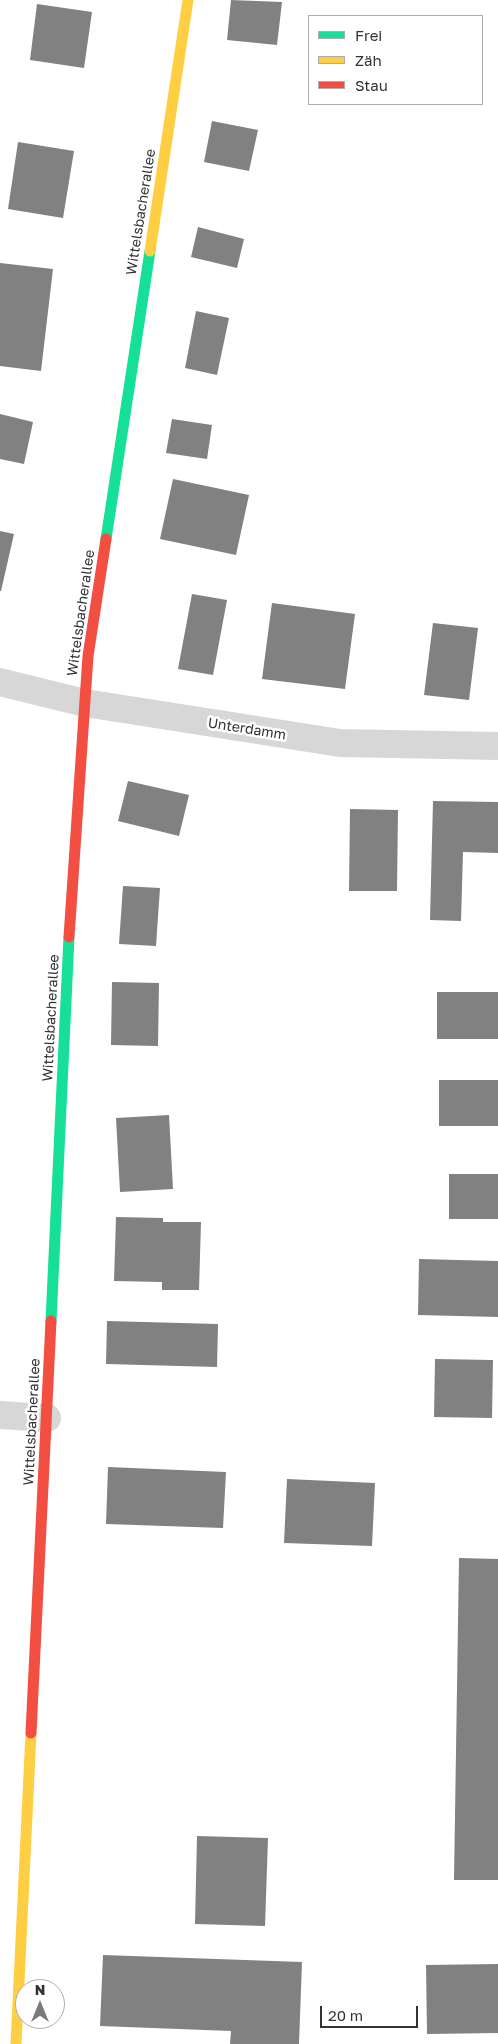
<!DOCTYPE html>
<meta charset="utf-8">
<style>
body{margin:0}
#map{position:relative;width:498px;height:2044px;overflow:hidden;background:#fff;font-family:"Golos Text",sans-serif}
canvas{display:block}
.legend{position:absolute;left:308px;top:15px;width:175px;height:90px;box-sizing:border-box;background:#fff;border:1px solid #adadad;margin:0;padding:6px 9px;list-style:none;font-size:15px;color:#333}
.legend li{display:flex;align-items:center;gap:10px;height:25px}
.legend b{width:25px;border:1px solid #adadad}
.north{position:absolute;left:15px;top:1979px;width:50px;height:50px;box-sizing:border-box;background:#fff;border:1px solid #adadad;border-radius:50%;rotate:0deg;font-size:14px;font-weight:700;line-height:20px;text-align:center;color:#333}
.north::after{content:'';display:block;margin:auto;width:18px;height:22px;background:#7a7a7a;clip-path:polygon(50% 0,100% 100%,50% 72%,0 100%)}
.scale{position:absolute;left:320px;top:2006px;width:98px;height:22px;box-sizing:border-box;border:2px solid #333;border-top:0;padding-left:6px;font-size:15px;line-height:18px;white-space:nowrap;color:#333;-webkit-text-stroke:4px #fff;paint-order:stroke}
</style>
<div id="map">
<canvas width="498" height="2044"></canvas>
<ul class="legend">
<li><b style="height:6px;background:#16e098"></b>Frei</li>
<li><b style="height:6px;background:#ffcf43"></b>Zäh</li>
<li><b style="height:6px;background:#f24e42"></b>Stau</li>
</ul>
<div class="north">N</div>
<div class="scale">20 m</div>
</div>
<script>
const g = document.querySelector('canvas').getContext('2d');
g.lineJoin = 'round';
function fill(path, color) {
  g.fillStyle = color;
  g.fill(path, 'evenodd');
}
function poly(rows) {
  const path = new Path2D();
  for (const r of rows) {
    path.moveTo(r[0], r[1]);
    for (let i = 2; i < r.length; i += 2) path.lineTo(r[i], r[i + 1]);
  }
  return path;
}
function strokePath(path, color, width, dash) {
  g.strokeStyle = color;
  g.lineWidth = width;
  g.lineCap = dash ? 'butt' : 'round';
  g.setLineDash(dash || []);
  g.stroke(path);
}
function drawText(font, color, halo, rows, align = 'center') {
  g.font = font + ' "Golos Text",sans-serif';
  g.lineWidth = 5;
  g.setLineDash([]);
  g.textBaseline = 'middle';
  g.strokeStyle = halo;
  g.fillStyle = color;
  for (const [text, x, y, turn = 0] of rows) {
    g.save();
    g.translate(x, y);
    g.rotate((+turn || 0) * Math.PI / 180);
    g.textAlign = isNaN(turn) ? turn : align;
    if (halo) g.strokeText(text, 0, 0);
    g.fillText(text, 0, 0);
    g.restore();
  }
}
fill(poly([
 [231,0,282,2,277,45,227,40],
 [37,4,92,12,84,68,30,60],
 [212,121,258,130,249,171,204,162],
 [18,142,74,151,63,218,8,209],
 [198,227,244,239,237,268,191,257],
 [0,263,53,269,41,371,0,366],
 [196,311,229,318,217,375,185,368],
 [0,414,33,422,24,464,0,459],
 [172,419,212,425,207,459,166,453],
 [173,479,249,495,236,555,160,539],
 [0,531,14,534,1,591,0,591],
 [192,594,227,600,213,675,178,669],
 [272,603,355,614,345,689,262,679],
 [433,623,478,628,469,700,424,695],
 [128,781,189,795,179,836,118,821],
 [433,801,498,802,498,853,463,852,461,921,430,920],
 [350,809,398,810,397,891,349,891],
 [123,886,160,888,156,946,119,944],
 [112,982,159,983,158,1046,111,1045],
 [437,992,498,992,498,1039,437,1039],
 [439,1080,498,1080,498,1126,439,1126],
 [169,1115,173,1189,120,1192,116,1118],
 [449,1174,498,1174,498,1219,449,1219],
 [116,1217,163,1218,163,1222,201,1222,199,1290,162,1290,162,1282,114,1281],
 [419,1259,498,1261,498,1317,418,1315],
 [107,1321,218,1324,217,1367,106,1364],
 [435,1359,493,1360,492,1418,434,1417],
 [108,1467,226,1472,223,1528,106,1524],
 [287,1479,375,1483,372,1546,284,1543],
 [459,1558,498,1559,498,1880,454,1880],
 [197,1836,268,1838,265,1926,195,1924],
 [103,1955,302,1962,299,2044,230,2044,231,2031,100,2026],
 [498,1964,498,2033,427,2034,426,1965]
]), '#818181');
strokePath(poly([
 [0,682,85,703,340,743,498,746],
 [0,1415,47,1418]
]), '#d7d7d7', 28);
strokePath(poly([
 [106,539,150,251],
 [51,1321,69,937]
]), '#16e098', 11);
strokePath(poly([
 [150,251,188,0],
 [16,2044,31,1733]
]), '#ffcf43', 11);
strokePath(poly([
 [69,937,88,656,106,539],
 [31,1733,51,1321]
]), '#f24e42', 11);
drawText('14px', '#333', '#fff', [
 ["Wittelsbacherallee",141,212,-81],
 ["Wittelsbacherallee",81,613,-82],
 ["Unterdamm",247,729,9],
 ["Wittelsbacherallee",51,1018,-87],
 ["Wittelsbacherallee",32,1422,-87]
]);
</script>
